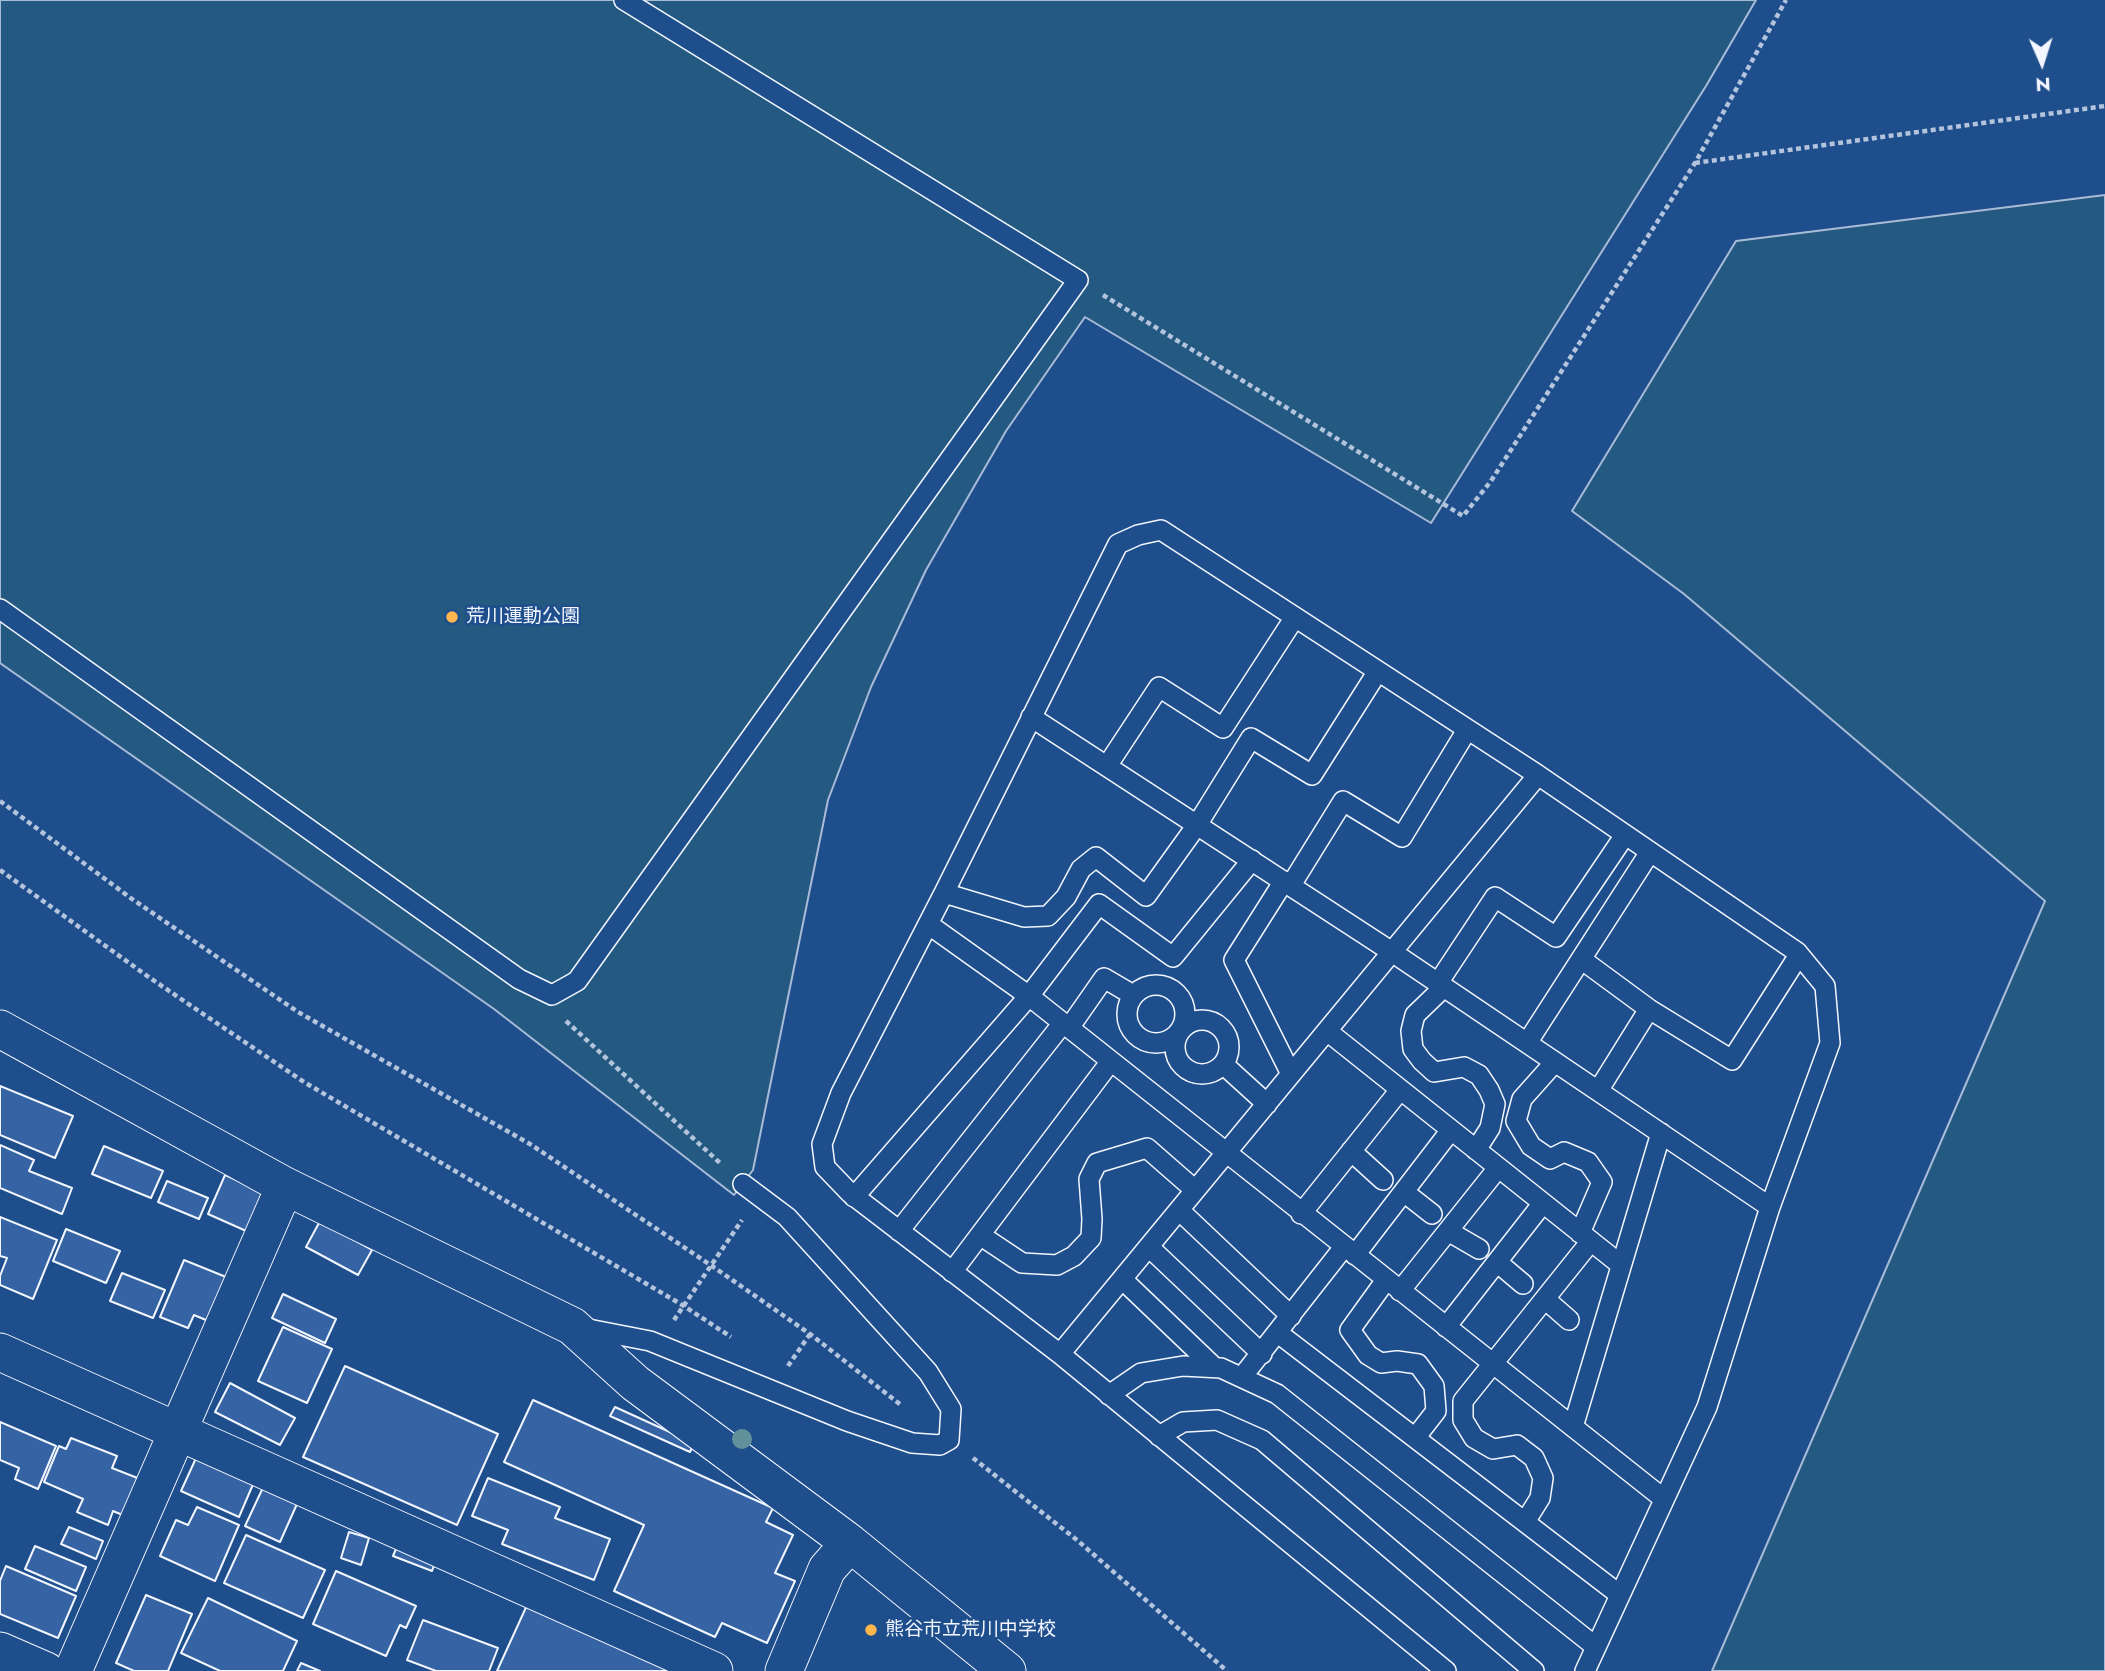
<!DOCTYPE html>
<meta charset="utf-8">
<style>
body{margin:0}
#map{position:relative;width:2105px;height:1671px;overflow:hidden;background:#1f4e8c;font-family:Jost,sans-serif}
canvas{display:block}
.north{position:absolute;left:2007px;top:28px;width:70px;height:70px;-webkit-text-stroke:5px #1f4e8c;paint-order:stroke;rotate:177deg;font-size:19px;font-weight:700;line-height:28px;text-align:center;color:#f2f6ff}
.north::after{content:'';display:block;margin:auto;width:24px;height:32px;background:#f2f6ff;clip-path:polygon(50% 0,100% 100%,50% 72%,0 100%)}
</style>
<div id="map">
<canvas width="2105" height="1671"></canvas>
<div class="north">N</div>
</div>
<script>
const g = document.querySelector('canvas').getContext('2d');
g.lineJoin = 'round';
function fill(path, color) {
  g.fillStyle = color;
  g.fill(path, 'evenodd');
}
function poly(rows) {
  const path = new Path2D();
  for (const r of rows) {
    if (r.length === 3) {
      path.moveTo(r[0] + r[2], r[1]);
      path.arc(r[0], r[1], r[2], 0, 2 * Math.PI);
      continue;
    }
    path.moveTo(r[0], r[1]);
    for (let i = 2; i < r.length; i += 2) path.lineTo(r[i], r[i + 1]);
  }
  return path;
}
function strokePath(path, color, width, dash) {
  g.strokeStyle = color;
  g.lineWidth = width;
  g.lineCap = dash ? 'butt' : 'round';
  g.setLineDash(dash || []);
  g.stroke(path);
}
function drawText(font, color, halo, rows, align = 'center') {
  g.font = font + ' Jost,"Noto Sans JP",sans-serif';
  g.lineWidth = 5;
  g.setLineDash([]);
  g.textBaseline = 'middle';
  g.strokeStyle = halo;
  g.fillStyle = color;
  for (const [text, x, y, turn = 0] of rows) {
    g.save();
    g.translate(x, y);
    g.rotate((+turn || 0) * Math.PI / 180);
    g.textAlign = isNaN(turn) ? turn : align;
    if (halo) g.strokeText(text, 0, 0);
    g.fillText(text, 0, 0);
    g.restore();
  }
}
const green = poly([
 [0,0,1756,0,1706,86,1431,523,1085,317,1006,431,926,570,871,687,828,800,753,1170,734,1195,494,1009,0,663,0,0],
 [2105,195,2105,1671,1712,1671,2045,901,1684,594,1572,511,1736,241,2105,195]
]);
fill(green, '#245a82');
strokePath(green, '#a8bbd7', 2);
const building = poly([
 [0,1086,73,1116,55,1158,0,1135,0,1086],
 [0,1145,34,1160,29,1171,72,1188,62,1214,0,1188,0,1145],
 [104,1146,163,1171,151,1198,92,1174,104,1146],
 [225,1175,270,1194,253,1234,208,1214,225,1175],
 [167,1181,208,1198,199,1219,158,1202,167,1181],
 [0,1217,57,1240,33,1299,0,1285,0,1276,7,1258,0,1256,0,1217],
 [320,1221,372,1250,358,1275,306,1247,320,1221],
 [66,1229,120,1251,106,1283,53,1261,66,1229],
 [184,1260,231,1279,213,1323,194,1315,188,1328,160,1317,184,1260],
 [122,1273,165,1290,153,1318,110,1301,122,1273],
 [283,1294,336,1319,325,1343,272,1318,283,1294],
 [283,1327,332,1349,307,1403,258,1381,283,1327],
 [345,1366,498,1434,457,1525,303,1457,345,1366],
 [230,1383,295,1418,280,1445,215,1412,230,1383],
 [533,1400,773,1508,766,1522,793,1535,775,1573,795,1581,767,1643,722,1623,715,1637,614,1591,644,1525,504,1462,533,1400],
 [615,1407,694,1443,690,1452,610,1416,615,1407],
 [0,1422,56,1446,38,1489,15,1479,19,1468,0,1460,0,1422],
 [71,1438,117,1456,112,1468,140,1479,125,1516,113,1511,108,1525,77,1512,83,1499,44,1482,59,1446,66,1449,71,1438],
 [197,1456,254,1482,239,1517,181,1491,197,1456],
 [488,1478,560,1507,555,1518,610,1539,594,1580,502,1544,508,1530,472,1516,488,1478],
 [267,1479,301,1495,280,1542,245,1526,267,1479],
 [197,1507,239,1525,215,1581,160,1556,176,1520,188,1525,197,1507],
 [69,1527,103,1541,96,1559,61,1544,69,1527],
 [349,1532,369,1538,361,1565,341,1558,349,1532],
 [246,1535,325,1570,303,1618,224,1583,246,1535],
 [398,1544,437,1557,432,1571,393,1556,398,1544],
 [35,1546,86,1567,76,1591,25,1569,35,1546],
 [6,1566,76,1596,58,1638,0,1614,0,1581,6,1566],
 [336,1571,416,1606,406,1628,400,1625,386,1656,313,1624,336,1571],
 [146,1595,192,1614,168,1671,134,1671,116,1663,146,1595],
 [208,1598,297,1641,283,1671,220,1671,181,1653,208,1598],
 [528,1603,683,1671,497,1671,528,1603],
 [423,1620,498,1648,489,1671,436,1671,407,1660,423,1620],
 [301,1663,320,1671,297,1671,301,1663]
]);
fill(building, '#3563a3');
strokePath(building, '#f2f6ff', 2);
const service = poly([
 [0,609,519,979,552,995,577,981,1078,280,624,0],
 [1031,717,1392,952,1770,1207],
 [1107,766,1159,687,1223,728,1295,617],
 [1284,881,1234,960,1291,1074],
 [1291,885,1343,801,1402,837,1467,730],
 [944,893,1024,917,1048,916,1066,897,1081,869,1096,857,1146,896,1197,825,1251,738,1312,775,1378,671],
 [928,924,1029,996,1664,1499],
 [1581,959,1649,1009,1598,1091],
 [1438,983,1495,897,1556,937,1625,835],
 [1156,1014,29],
 [1444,987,1415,1015,1411,1031,1413,1049,1422,1061,1434,1072,1464,1067,1479,1075,1489,1090,1495,1104,1490,1128,1476,1150],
 [1649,1009,1732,1060,1799,955],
 [1202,1047,27],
 [1069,1028,1104,978,1133,995],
 [1327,1031,1621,1265],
 [1527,1043,1650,852],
 [1555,1062,1522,1099,1516,1121,1531,1146,1550,1159,1564,1152,1588,1162,1602,1182,1580,1233],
 [1223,1064,1267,1104],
 [1351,1151,1383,1180],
 [1404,1192,1432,1214],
 [854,1197,1029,996,1099,904,1173,957,1252,860],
 [1179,1210,1291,1316],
 [1301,1214,1400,1090],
 [899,1231,1063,1023],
 [1448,1231,1479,1249],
 [980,1235,1022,1263,1057,1265,1074,1256,1091,1238,1092,1219,1089,1179,1097,1163,1147,1148,1195,1190],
 [1149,1247,1262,1354],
 [1355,1255,1451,1130],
 [1497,1262,1523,1284],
 [952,1272,1111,1061],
 [1122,1279,1214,1367],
 [1386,1280,1350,1330,1368,1355,1381,1363,1397,1361,1418,1364,1434,1386,1436,1411,1415,1438],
 [1400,1291,1498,1168],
 [1545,1299,1569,1320],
 [1446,1327,1543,1203],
 [583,1328,650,1341,847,1421,912,1443,940,1445,949,1440,951,1409,928,1372,787,1217,743,1184],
 [1278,1333,1620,1595],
 [1060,1354,1538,775],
 [1242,1377,1344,1247],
 [1109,1395,1141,1373,1183,1366,1221,1368,1277,1394,1596,1647],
 [1573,1427,1661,1133],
 [1159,1436,1183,1422,1217,1420,1262,1440,1534,1671],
 [1525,1522,1540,1498,1543,1478,1534,1458,1517,1445,1493,1449,1474,1438,1463,1420,1463,1401,1591,1241],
 [1446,1671,1060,1354,850,1193,825,1167,822,1144,841,1093,944,893,1118,544,1138,535,1161,530,1538,775,1797,952,1825,986,1830,1043,1770,1207,1707,1407,1585,1671]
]);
const minor = poly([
 [0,1029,285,1186,572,1326,635,1383,850,1543,1007,1671],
 [0,1352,714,1671],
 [0,1651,46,1671],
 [73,1671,285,1186],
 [784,1671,827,1569,850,1543]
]);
strokePath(service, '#f2f6ff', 22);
strokePath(minor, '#f2f6ff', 39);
strokePath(poly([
 [1695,163,2105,106],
 [1103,295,1463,516,1491,481,1695,163,1786,0],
 [0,801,132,899,298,1012,530,1144,712,1266,810,1334,901,1405],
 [0,870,150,978,304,1082,684,1306,731,1337],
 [566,1021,721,1164],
 [674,1320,742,1220],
 [788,1366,810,1334],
 [973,1458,1077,1540,1227,1671]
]), '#b3c4dc', 4.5, [5, 3.5]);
strokePath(service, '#1f4e8c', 19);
strokePath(minor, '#1f4e8c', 37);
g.fillStyle = '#61919a';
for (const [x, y] of [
 [742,1439]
]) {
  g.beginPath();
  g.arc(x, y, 10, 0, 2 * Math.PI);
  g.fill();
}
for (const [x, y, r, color] of [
 [452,617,7,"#ffb74d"],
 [871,1630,7,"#ffb74d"]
]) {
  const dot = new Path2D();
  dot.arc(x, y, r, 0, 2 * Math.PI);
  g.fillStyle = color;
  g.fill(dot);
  strokePath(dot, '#1f4e8c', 2.5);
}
drawText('19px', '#f2f6ff', '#1f4e8c', [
 ["荒川運動公園",466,617],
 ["熊谷市立荒川中学校",885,1630]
], 'left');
</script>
